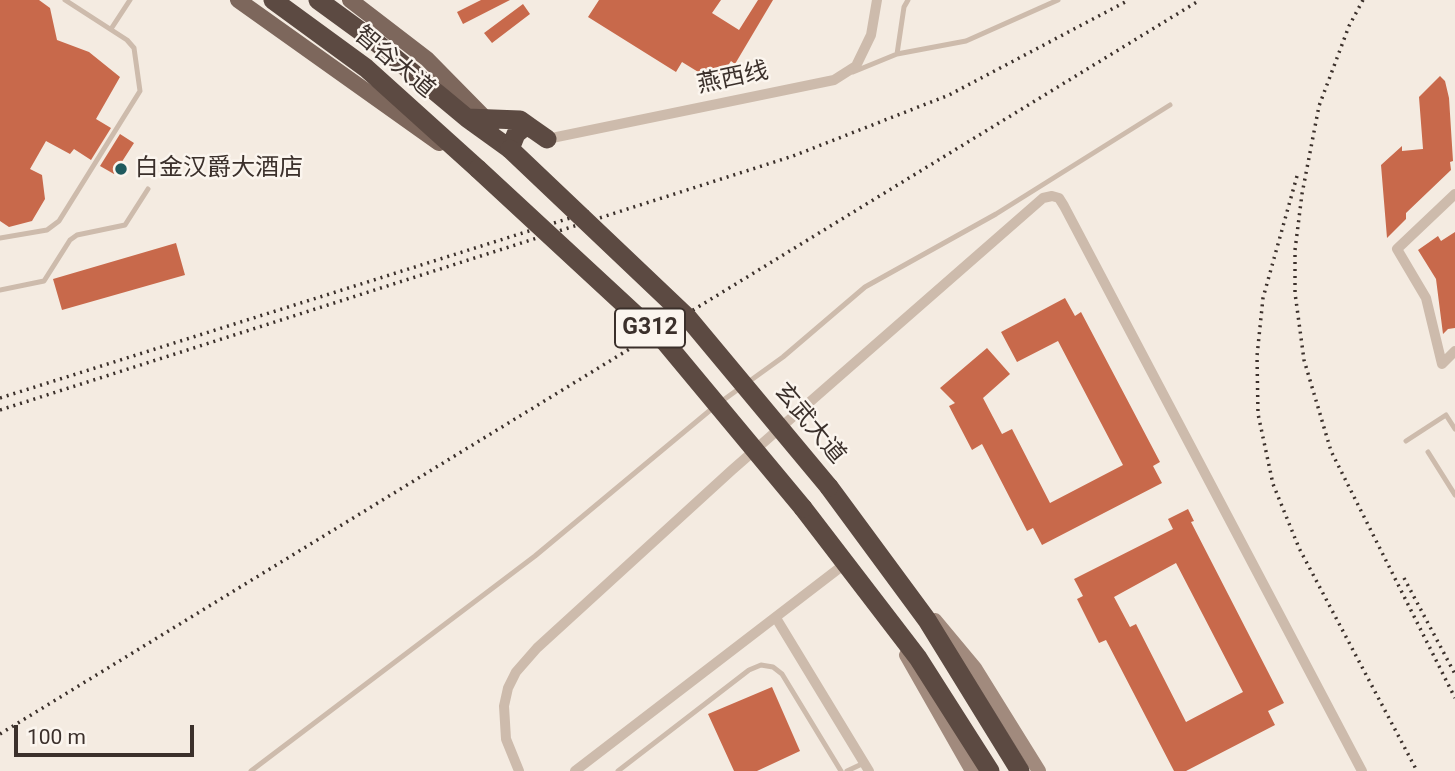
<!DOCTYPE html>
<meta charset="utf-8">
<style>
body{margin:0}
#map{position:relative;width:1455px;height:771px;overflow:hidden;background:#f4ebe1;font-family:Roboto,sans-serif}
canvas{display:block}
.scale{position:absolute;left:14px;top:725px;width:180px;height:32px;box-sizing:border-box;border:4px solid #3b302b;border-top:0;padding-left:9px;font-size:21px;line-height:24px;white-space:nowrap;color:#3b302b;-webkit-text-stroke:5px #fbf5ee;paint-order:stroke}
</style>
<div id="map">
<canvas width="1455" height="771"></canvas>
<div class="scale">100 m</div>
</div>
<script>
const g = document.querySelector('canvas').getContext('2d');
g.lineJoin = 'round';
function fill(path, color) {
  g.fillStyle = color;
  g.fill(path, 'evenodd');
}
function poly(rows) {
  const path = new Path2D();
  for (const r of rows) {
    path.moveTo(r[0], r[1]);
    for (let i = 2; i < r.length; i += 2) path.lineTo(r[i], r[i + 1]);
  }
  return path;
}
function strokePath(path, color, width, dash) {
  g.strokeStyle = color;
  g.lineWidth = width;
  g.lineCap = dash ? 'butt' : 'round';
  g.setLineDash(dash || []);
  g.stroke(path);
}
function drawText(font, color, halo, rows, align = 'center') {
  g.font = font + ' Roboto,"Noto Sans SC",sans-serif';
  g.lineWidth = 5;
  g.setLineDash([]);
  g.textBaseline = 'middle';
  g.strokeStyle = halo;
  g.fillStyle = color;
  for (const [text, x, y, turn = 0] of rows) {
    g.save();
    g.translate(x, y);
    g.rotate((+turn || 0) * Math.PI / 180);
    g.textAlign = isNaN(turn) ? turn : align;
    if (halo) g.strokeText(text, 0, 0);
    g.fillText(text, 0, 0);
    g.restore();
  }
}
fill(poly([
 [0,0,39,0,50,8,57,40,89,52,120,77,96,119,111,128,91,160,74,149,70,154,46,141,30,169,42,175,45,199,32,221,9,227,0,221],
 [481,0,510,0,463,24,457,12],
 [599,0,721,0,712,13,739,30,758,0,773,0,735,64,731,61,721,76,708,78,682,62,676,72,588,17],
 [523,4,530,14,492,43,484,33],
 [1440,76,1445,81,1449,98,1453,161,1450,162,1451,170,1406,213,1406,219,1387,238,1381,165,1402,146,1402,151,1423,149,1419,97],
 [120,134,134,143,114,174,100,166],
 [1455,232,1455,328,1448,329,1443,334,1436,279,1418,250,1438,236,1441,241],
 [176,243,185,275,62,310,53,279],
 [1065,298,1075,316,1081,312,1160,462,1153,466,1162,483,1042,545,1033,528,1027,531,982,444,972,450,949,406,955,403,940,388,987,348,1010,374,983,398,1002,434,1012,429,1050,503,1123,465,1058,341,1017,362,1001,332],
 [1188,509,1194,521,1191,522,1284,703,1268,711,1275,725,1186,771,1174,771,1106,640,1099,643,1077,599,1083,596,1074,579,1173,529,1168,519],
 [1176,563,1243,692,1186,722,1136,624,1130,627,1114,597],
 [772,687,800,751,757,771,734,771,708,714]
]), '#c8694b');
strokePath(poly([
 [111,29,130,0],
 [897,54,904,7,908,0],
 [853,72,897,54,966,41,1058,0],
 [0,238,47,230,59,221,140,91,134,48,127,40,65,0],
 [0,290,44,281,70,240,77,235,125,225,148,189],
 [722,401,783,357,865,287,996,214,1170,105],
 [1406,441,1446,415,1455,429],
 [1428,452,1455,495],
 [251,771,535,556,714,407],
 [618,771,749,670,761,665,773,667,782,674,841,771],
 [847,771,864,763]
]), '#cdbbac', 5);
strokePath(poly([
 [547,139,834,80,856,66,871,35,877,0],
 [1455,194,1397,249,1426,298,1442,364,1455,351],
 [776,618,869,771],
 [519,771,506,739,504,706,508,688,516,672,537,648,732,470,1043,198,1052,196,1059,198,1064,206,1362,771],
 [575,771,846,563]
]), '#cdbbac', 10);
strokePath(poly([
 [935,620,975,668,1039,771],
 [906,655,972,771]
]), '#a18a7d', 14);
strokePath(poly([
 [238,0,439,143],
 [350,0,427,59,492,125]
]), '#7d675c', 16);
strokePath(poly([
 [273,0,366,68,478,169],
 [318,0,377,43,467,118,510,149,516,134,527,125,547,139],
 [467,118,520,120,534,130],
 [829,487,927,620,1020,771],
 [803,508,918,658,990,771]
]), '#5c4a42', 19);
strokePath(poly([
 [1363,0,1349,26,1319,106,1302,194,1295,250,1295,293,1304,360,1331,451,1455,698],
 [1297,176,1263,298,1257,356,1258,414,1273,484,1299,548,1417,771],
 [0,398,589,212],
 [0,410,793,156,949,95,1129,0],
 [1404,578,1455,674],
 [0,734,1200,0]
]), '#3b302b', 3.5, [2, 5]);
strokePath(poly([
 [510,149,689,319,829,487],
 [478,169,665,342,803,508]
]), '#5c4a42', 19);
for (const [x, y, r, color] of [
 [121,169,7,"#1f5a5e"]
]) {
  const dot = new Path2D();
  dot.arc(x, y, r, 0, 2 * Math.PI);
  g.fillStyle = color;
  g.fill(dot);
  strokePath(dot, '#fbf5ee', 2.5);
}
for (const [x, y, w] of [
 [650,328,70]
]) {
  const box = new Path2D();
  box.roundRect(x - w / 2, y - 19.5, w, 39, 5);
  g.fillStyle = '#fbf5ee';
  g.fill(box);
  strokePath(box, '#3b302b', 2);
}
drawText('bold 23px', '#3b302b', null, [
 ["G312",650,328]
]);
drawText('24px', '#3b302b', '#fbf5ee', [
 ["智谷大道",394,63,40],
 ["燕西线",733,79,-12],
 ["玄武大道",809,424,50]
]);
drawText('24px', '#3b302b', '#fbf5ee', [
 ["白金汉爵大酒店",135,169]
], 'left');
</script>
